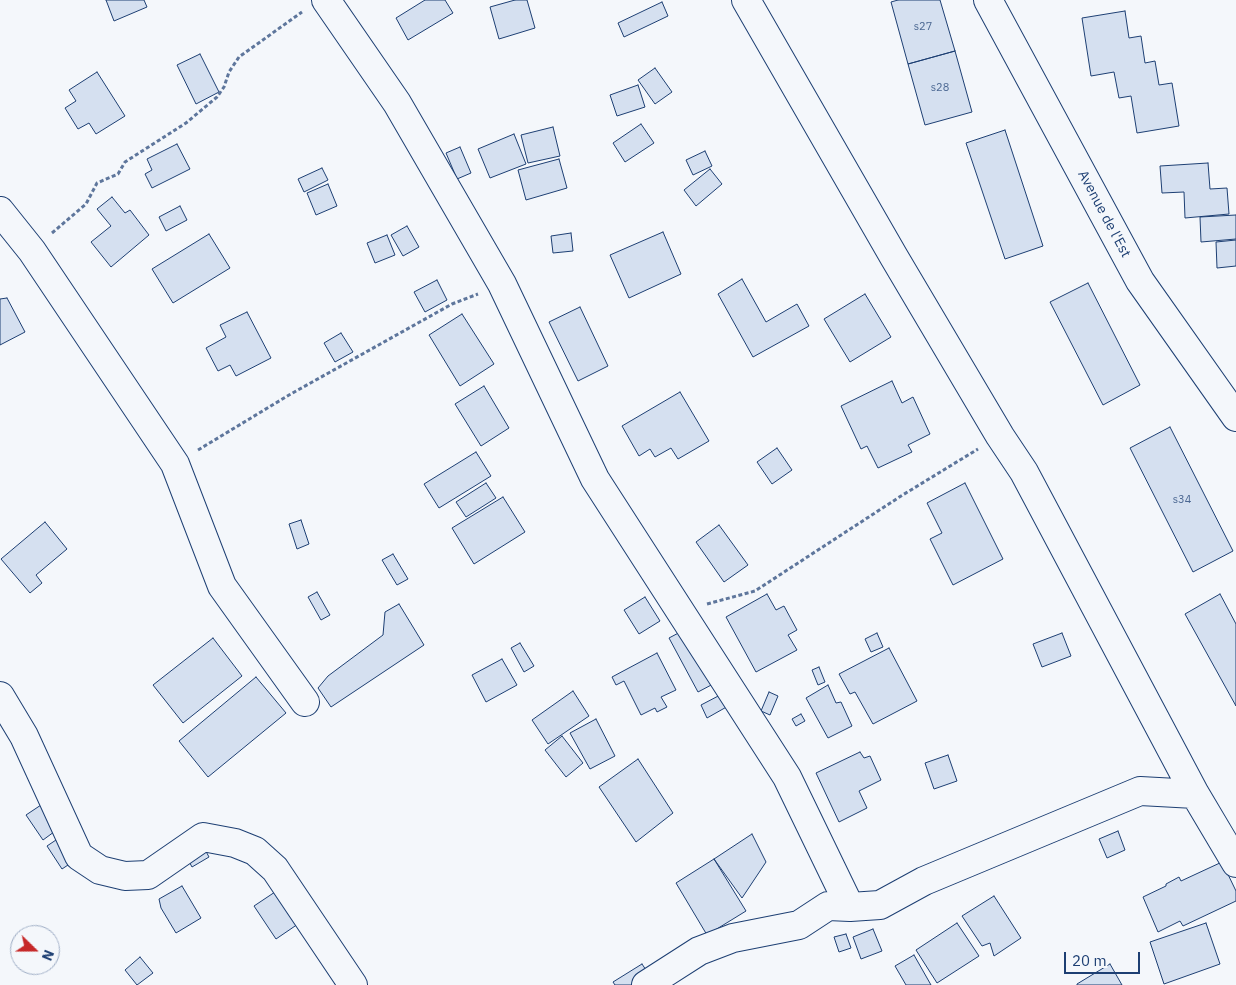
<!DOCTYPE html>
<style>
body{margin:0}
#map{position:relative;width:1236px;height:985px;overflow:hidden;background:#f4f7fb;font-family:"IBM Plex Sans",sans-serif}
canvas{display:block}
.north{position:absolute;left:10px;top:925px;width:50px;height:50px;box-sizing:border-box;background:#f4f7fb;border:1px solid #9eadc5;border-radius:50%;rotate:112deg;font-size:14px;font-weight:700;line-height:20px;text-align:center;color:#1d3f73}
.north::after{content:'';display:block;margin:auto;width:18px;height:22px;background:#c62828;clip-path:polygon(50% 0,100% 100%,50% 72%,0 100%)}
.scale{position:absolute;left:1064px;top:952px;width:76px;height:22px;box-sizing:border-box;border:2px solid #1d3f73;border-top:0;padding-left:6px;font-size:15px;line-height:18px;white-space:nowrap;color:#1d3f73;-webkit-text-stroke:4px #f4f7fb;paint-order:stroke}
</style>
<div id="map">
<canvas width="1236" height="985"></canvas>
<div class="north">N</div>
<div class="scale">20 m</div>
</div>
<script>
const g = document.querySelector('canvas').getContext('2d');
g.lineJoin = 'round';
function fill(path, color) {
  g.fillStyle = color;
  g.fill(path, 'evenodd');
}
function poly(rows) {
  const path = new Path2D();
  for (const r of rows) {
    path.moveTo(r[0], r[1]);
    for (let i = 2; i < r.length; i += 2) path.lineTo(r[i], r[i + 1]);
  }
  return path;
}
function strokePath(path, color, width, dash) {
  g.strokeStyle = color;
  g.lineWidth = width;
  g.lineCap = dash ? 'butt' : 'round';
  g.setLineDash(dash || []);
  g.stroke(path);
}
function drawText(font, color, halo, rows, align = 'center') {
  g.font = font + ' "IBM Plex Sans",sans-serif';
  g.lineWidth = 4;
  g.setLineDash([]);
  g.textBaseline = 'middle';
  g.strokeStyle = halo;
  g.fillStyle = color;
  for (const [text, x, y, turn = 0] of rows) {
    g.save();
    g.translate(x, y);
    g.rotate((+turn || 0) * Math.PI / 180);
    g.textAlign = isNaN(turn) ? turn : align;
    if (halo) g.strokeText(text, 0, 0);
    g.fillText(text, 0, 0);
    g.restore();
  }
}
const building = poly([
 [106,0,144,0,147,7,114,21,106,0],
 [425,0,445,0,453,13,408,40,396,18,425,0],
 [515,0,527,0,535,28,499,39,490,7,515,0],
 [898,0,940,0,955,51,908,64,891,2,898,0],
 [662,2,668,16,624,37,618,23,662,2],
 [1125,11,1129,38,1141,36,1145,63,1155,61,1159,85,1172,83,1179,126,1137,133,1131,96,1119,98,1114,72,1091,76,1082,18,1125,11],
 [955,51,972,112,925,125,908,64,955,51],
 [200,54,219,92,196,104,177,65,200,54],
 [655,68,672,92,655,104,638,80,655,68],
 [97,72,125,116,96,134,89,123,78,129,65,108,76,101,69,90,97,72],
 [638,85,645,107,617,116,610,95,638,85],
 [641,124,654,143,625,162,613,143,641,124],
 [553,127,560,156,528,163,521,135,553,127],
 [1005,130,1043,246,1005,259,966,143,1005,130],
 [514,134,526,164,490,178,478,149,514,134],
 [177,144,190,169,152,188,145,174,152,170,147,159,177,144],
 [460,147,471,173,457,179,446,153,460,147],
 [705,151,712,166,693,175,686,160,705,151],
 [559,159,567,188,526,200,518,170,559,159],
 [1208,163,1210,189,1227,188,1229,214,1185,218,1184,192,1162,193,1160,166,1208,163],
 [322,168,328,180,304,192,298,179,322,168],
 [710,169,722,184,696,206,684,190,710,169],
 [328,184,337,206,316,215,307,193,328,184],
 [112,197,125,213,130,210,149,235,111,267,91,242,111,226,97,209,112,197],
 [180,206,187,220,166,231,159,217,180,206],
 [1236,215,1236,239,1201,242,1200,217,1236,215],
 [407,226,419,247,403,256,391,235,407,226],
 [663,232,681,274,629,298,610,255,663,232],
 [571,233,573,251,553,253,551,236,571,233],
 [209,234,230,268,173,303,152,269,209,234],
 [387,235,395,255,375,263,367,243,387,235],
 [1236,240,1236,266,1217,268,1216,242,1236,240],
 [742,279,766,322,797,304,809,326,753,357,718,294,742,279],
 [437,280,447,300,425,312,414,292,437,280],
 [1088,283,1140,385,1103,405,1050,302,1088,283],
 [865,294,891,337,850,362,824,319,865,294],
 [7,298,25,332,0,345,0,299,7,298],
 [580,307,608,366,578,381,549,322,580,307],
 [247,312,271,358,236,376,230,365,218,371,206,348,226,337,220,325,247,312],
 [462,314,494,364,460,386,429,335,462,314],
 [341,333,353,352,335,362,324,343,341,333],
 [892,381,902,403,913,397,930,434,908,445,912,452,878,468,867,446,861,449,841,406,892,381],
 [484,386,509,428,481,446,455,404,484,386],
 [680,392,709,441,678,459,671,448,655,457,650,449,639,456,622,426,680,392],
 [1170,427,1233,551,1193,572,1130,448,1170,427],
 [777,448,792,470,772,484,757,462,777,448],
 [476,452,491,476,439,508,424,484,476,452],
 [486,483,496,498,466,517,456,502,486,483],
 [965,483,1003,559,953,585,930,539,942,533,927,503,965,483],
 [503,497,525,532,474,564,452,528,503,497],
 [301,520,309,544,297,549,289,524,301,520],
 [45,522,67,549,36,575,42,583,30,593,1,559,45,522],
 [719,525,748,565,724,582,696,542,719,525],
 [393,554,408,579,397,585,382,560,393,554],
 [317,592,330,615,321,620,308,597,317,592],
 [767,594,776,610,784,606,797,630,788,635,797,650,756,672,726,617,767,594],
 [1220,594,1236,624,1236,706,1185,614,1220,594],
 [645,597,660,621,639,634,624,610,645,597],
 [399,604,424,645,331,707,318,688,328,676,383,635,385,612,399,604],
 [686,629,715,683,698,692,669,638,686,629],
 [877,633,883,647,871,652,865,639,877,633],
 [1062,633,1071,656,1042,667,1033,644,1062,633],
 [213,638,242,676,183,723,153,685,213,638],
 [520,643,534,666,524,672,511,648,520,643],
 [889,648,917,701,873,724,855,692,850,694,839,674,889,648],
 [657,653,676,690,661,697,667,707,657,712,655,708,641,715,624,681,616,685,612,677,657,653],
 [502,659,517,685,486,702,472,675,502,659],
 [819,667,825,682,818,685,812,670,819,667],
 [256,677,286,713,208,777,179,741,256,677],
 [828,685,836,703,841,702,852,726,828,738,806,698,828,685],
 [573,691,589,716,548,744,532,720,573,691],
 [769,692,778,696,770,715,761,711,769,692],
 [724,693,730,705,707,718,701,705,724,693],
 [801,714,805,721,796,726,792,719,801,714],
 [596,719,615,756,590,769,570,733,596,719],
 [562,736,583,763,566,777,545,750,562,736],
 [860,752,864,758,870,756,881,780,859,791,867,808,839,822,816,773,860,752],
 [948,755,957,781,934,789,925,763,948,755],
 [638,759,673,813,636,842,599,787,638,759],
 [41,805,58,829,43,840,26,815,41,805],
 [1118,831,1125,850,1107,858,1099,839,1118,831],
 [752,834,766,862,742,898,714,859,752,834],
 [62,836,77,859,62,869,47,846,62,836],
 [202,844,209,857,192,867,185,854,202,844],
 [714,859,746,911,707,935,676,883,714,859],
 [1222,862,1236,891,1236,901,1183,926,1180,921,1158,932,1143,897,1166,886,1166,884,1179,877,1181,881,1222,862],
 [182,886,201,918,176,933,161,908,159,899,182,886],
 [275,892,298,924,276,939,254,906,275,892],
 [994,896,1021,938,994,956,990,943,982,946,962,916,994,896],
 [957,923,979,956,937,983,916,950,957,923],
 [1206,923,1220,964,1164,984,1150,942,1206,923],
 [873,929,882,951,861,959,853,937,873,929],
 [846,934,851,948,839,952,834,937,846,934],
 [914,955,931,985,906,985,895,966,914,955],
 [140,957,153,973,137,985,125,970,140,957],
 [642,964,646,970,642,978,631,985,615,985,613,982,642,964],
 [1110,964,1122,985,1077,985,1077,984,1110,964]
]);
fill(building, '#d5e0f0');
strokePath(building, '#1d3f73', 1);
const minor = poly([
 [326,0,397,103,502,284,595,479,787,777,850,907],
 [746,0,894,257,1000,436,1024,472,1195,794,1236,863],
 [988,0,1140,281,1236,417],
 [0,211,32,251,175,464,222,586,305,702],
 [0,696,24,736,79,856,100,870,125,876,148,875,203,837,235,843,255,851,275,869,353,985],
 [646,985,699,951,733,938,799,925,828,906,850,907,880,905,924,881,1140,791,1195,794]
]);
strokePath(minor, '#1d3f73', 30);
strokePath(poly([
 [52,233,86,204,97,183,118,174,125,162,186,123,217,97,224,87,229,72,239,57,302,12],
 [198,450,289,395,452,304,478,294],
 [707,604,755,591,901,496,978,449]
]), '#5e769c', 3, [4, 2.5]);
strokePath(minor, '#f4f7fb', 28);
drawText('11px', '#4b6792', null, [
 ["s27",923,27],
 ["s28",940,88],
 ["s34",1182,500]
]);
drawText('14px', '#1d3f73', '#f4f7fb', [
 ["Avenue de l'Est",1104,214,62]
]);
</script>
